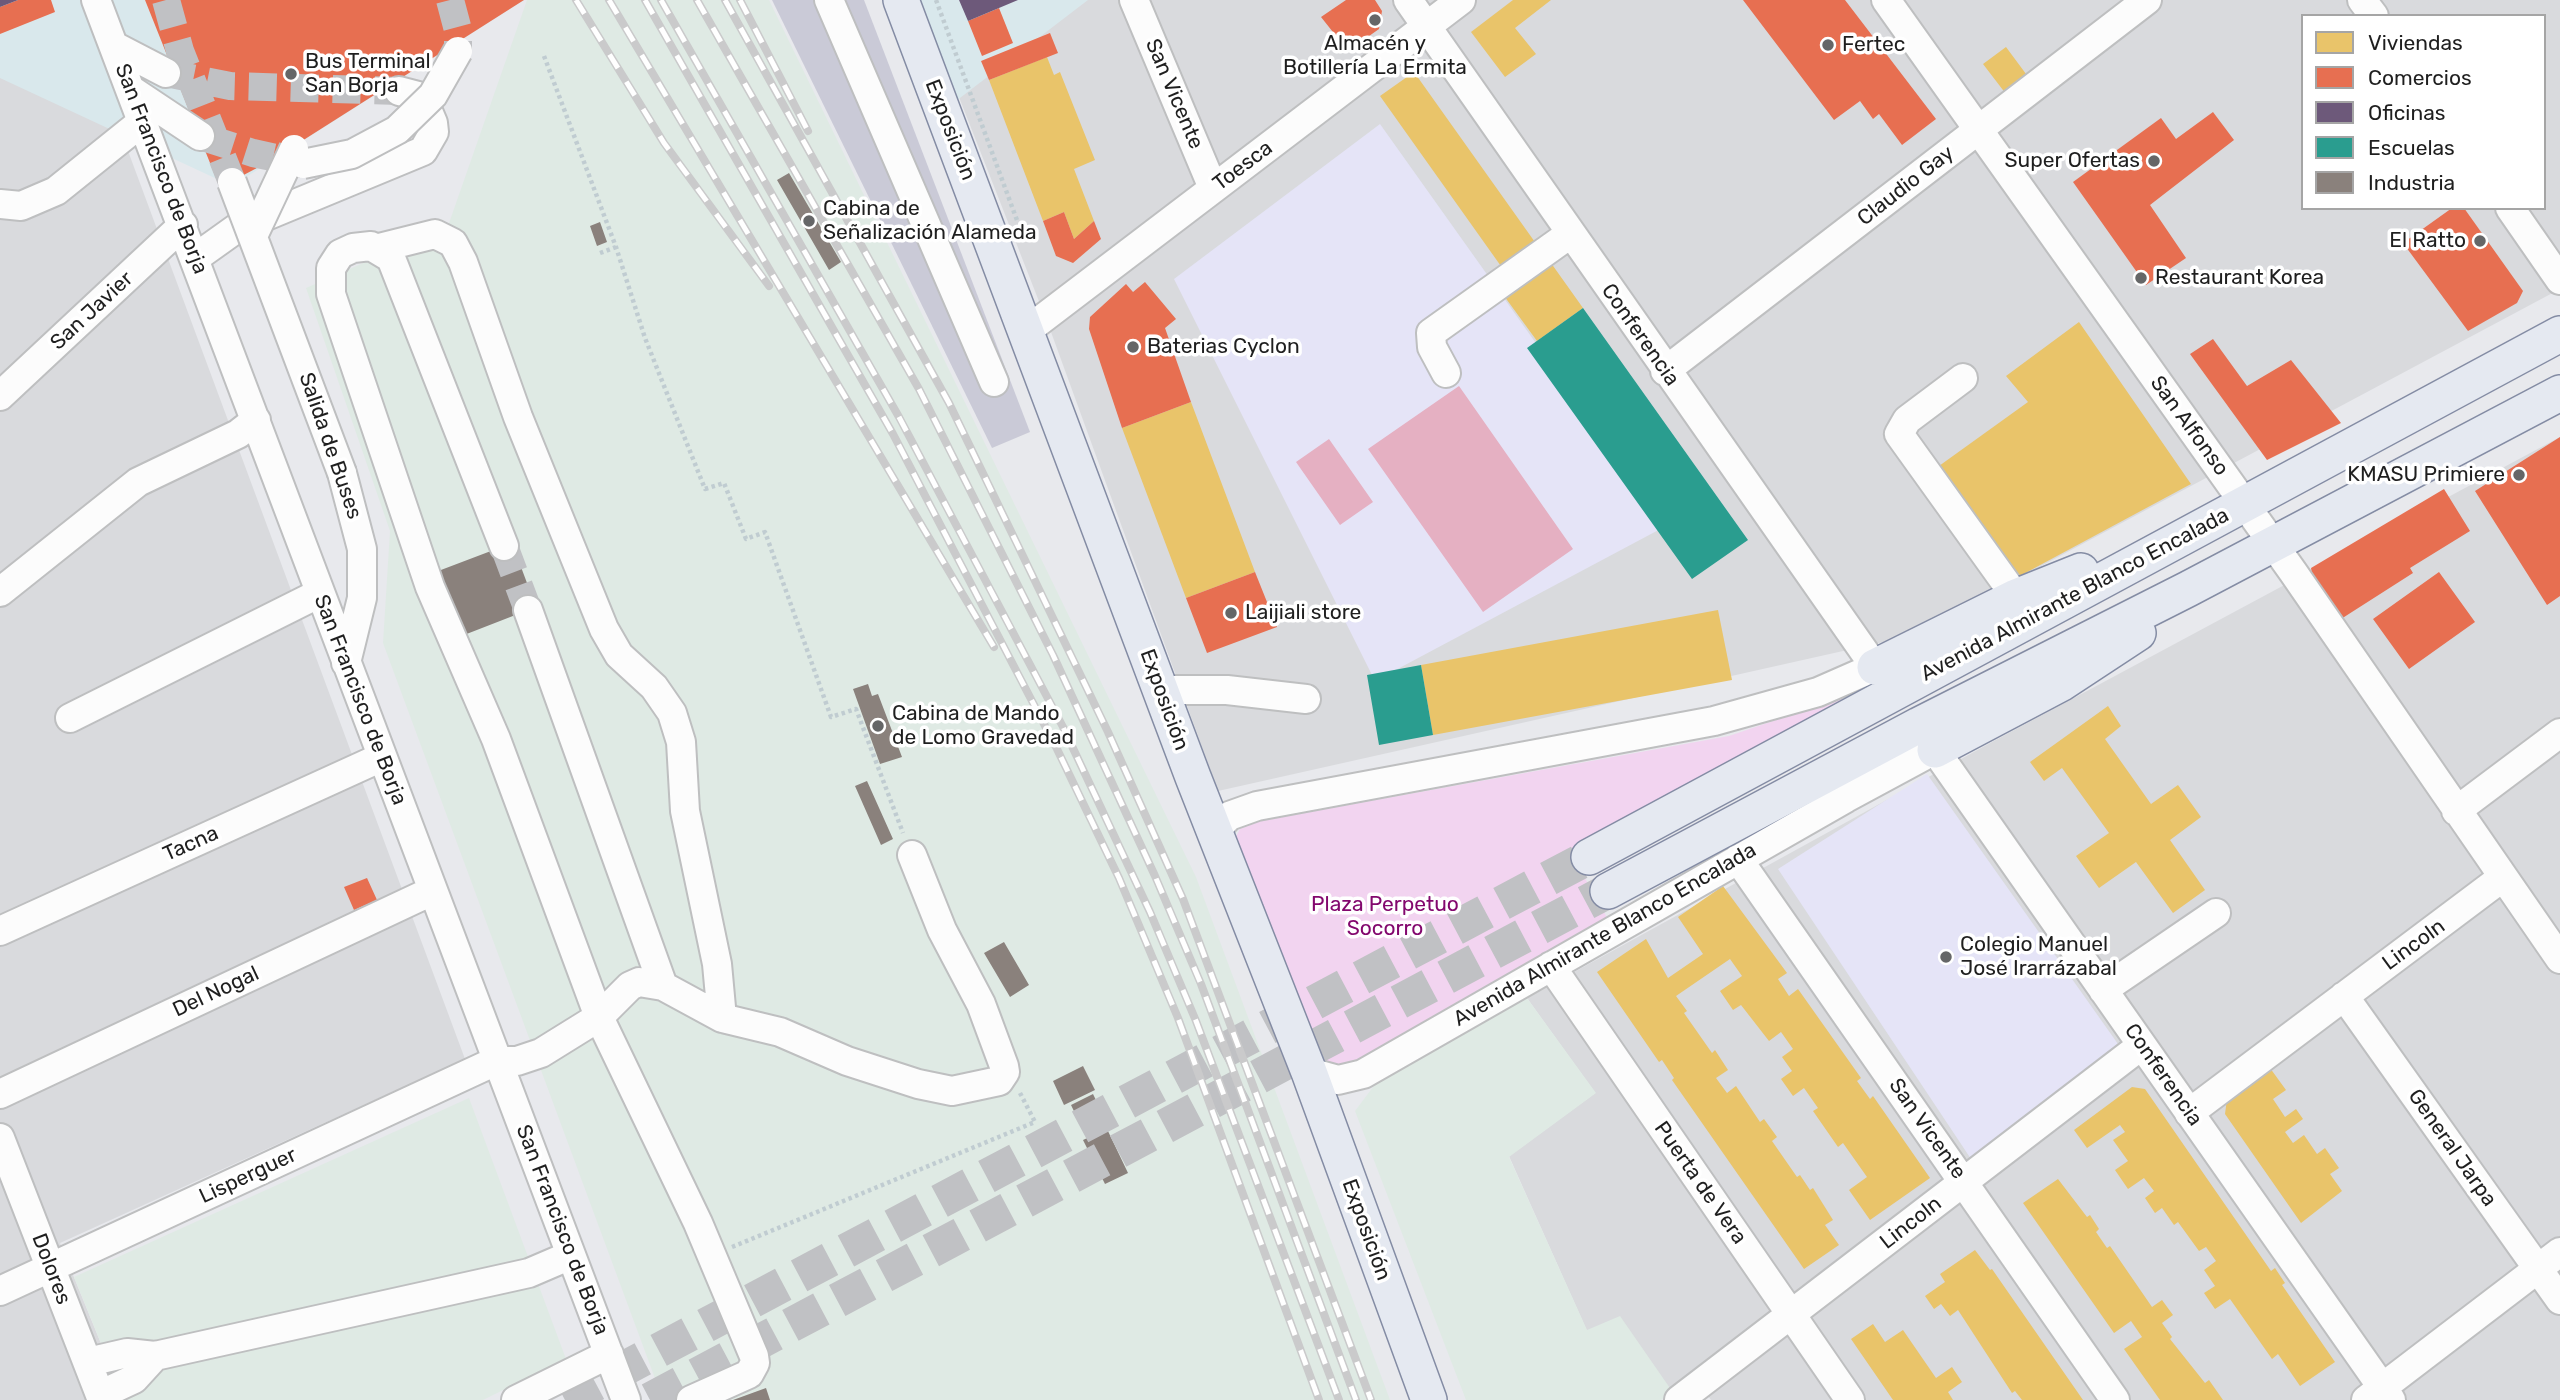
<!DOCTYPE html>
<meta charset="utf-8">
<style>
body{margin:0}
#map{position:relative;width:2560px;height:1400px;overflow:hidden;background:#e8e9ed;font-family:Rubik,sans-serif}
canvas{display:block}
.legend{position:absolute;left:2301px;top:14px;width:245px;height:196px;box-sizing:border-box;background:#fff;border:2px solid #a5a5a5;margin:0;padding:9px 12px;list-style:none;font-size:21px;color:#1f1f1f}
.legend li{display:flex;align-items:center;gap:14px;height:35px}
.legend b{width:35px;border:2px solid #a5a5a5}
</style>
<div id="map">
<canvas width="2560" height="1400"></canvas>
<ul class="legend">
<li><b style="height:19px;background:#e9c46a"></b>Viviendas</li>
<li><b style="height:19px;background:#e76f51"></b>Comercios</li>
<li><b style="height:19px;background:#6d597a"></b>Oficinas</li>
<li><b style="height:19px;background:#2a9d8f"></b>Escuelas</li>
<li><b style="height:19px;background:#8a817c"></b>Industria</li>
</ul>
</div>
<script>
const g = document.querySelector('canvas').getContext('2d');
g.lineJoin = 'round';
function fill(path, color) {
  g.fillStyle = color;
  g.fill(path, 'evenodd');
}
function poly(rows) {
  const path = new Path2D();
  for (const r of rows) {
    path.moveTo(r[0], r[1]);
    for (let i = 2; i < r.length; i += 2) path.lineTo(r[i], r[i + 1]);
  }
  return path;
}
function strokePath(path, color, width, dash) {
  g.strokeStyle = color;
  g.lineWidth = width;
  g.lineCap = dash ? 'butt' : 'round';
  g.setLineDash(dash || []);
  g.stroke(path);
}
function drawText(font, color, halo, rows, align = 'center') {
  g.font = font + ' Rubik,sans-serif';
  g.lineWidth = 7;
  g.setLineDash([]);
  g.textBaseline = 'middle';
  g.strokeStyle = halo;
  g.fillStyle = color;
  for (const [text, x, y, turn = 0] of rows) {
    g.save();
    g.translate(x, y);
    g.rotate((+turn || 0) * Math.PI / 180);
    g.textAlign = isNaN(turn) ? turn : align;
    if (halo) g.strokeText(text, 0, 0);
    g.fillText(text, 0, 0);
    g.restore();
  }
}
fill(poly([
 [0,0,72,0,465,1059,60,1243,124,1400,0,1400],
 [921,0,2560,0,2560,289,1910,636,1218,791,1051,332],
 [2303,16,2544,16,2544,208,2303,208],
 [2560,437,2560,1400,1711,1400,1694,1376,1672,1391,1587,1331,1509,1156,1595,1093,1527,998,1992,742]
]), '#d9dadd');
fill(poly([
 [0,0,524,0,232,186,0,78],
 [917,0,1088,0,956,101]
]), '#d9e8ec');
fill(poly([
 [527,0,769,0,1196,877,1390,1400,663,1400,383,643,390,531,306,288,448,226],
 [1527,998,1596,1093,1509,1157,1587,1330,1620,1316,1672,1391,1661,1400,1466,1400,1355,1111,1376,1083],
 [469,1098,566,1359,483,1400,124,1400,74,1277]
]), '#dfeae4');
fill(poly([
 [1380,124,1666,526,1375,681,1174,279],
 [1927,774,2118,1044,1971,1159,1778,869]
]), '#e5e4f7');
fill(poly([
 [772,0,864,0,1030,432,992,448]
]), '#cacad7');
fill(poly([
 [1838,699,1853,699,1572,855,1610,923,1351,1073,1321,1066,1232,844,1240,829,1260,821,1729,736]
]), '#f2d4f0');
fill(poly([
 [1459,386,1573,549,1483,612,1368,449],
 [1329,439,1373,502,1340,525,1296,462]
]), '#e5b0c2');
fill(poly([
 [1513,0,1551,0,1515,28,1536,54,1505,77,1471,32],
 [2006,47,2029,78,2006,94,1983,64],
 [1047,57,1054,75,1060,72,1095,160,1074,169,1094,221,1074,239,1064,212,1043,221,989,80],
 [1414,72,1537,245,1503,269,1380,96],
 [1546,256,1583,308,1537,341,1499,289],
 [2079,322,2191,484,2016,578,1939,466,2028,402,2006,376],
 [1191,402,1255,572,1186,598,1122,428],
 [1718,610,1732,680,1433,735,1421,665],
 [2108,706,2121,726,2105,739,2151,804,2178,785,2201,817,2170,840,2205,890,2173,913,2136,862,2099,888,2076,856,2109,833,2062,768,2044,781,2030,762],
 [1723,886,1787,973,1778,979,1789,996,1798,989,1861,1078,1857,1081,1870,1099,1873,1096,1930,1178,1870,1220,1849,1190,1867,1177,1843,1143,1838,1147,1813,1111,1818,1108,1804,1088,1793,1096,1781,1079,1792,1071,1782,1057,1793,1049,1781,1032,1769,1041,1741,1005,1733,1010,1720,991,1742,976,1730,959,1676,996,1687,1011,1684,1013,1712,1053,1715,1050,1728,1070,1716,1078,1727,1093,1736,1086,1760,1122,1764,1119,1777,1137,1772,1141,1797,1177,1800,1175,1810,1190,1813,1188,1833,1220,1825,1225,1839,1245,1804,1269,1672,1080,1674,1078,1662,1060,1659,1062,1597,972,1646,939,1668,978,1703,954,1678,917],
 [2270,1068,2286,1090,2273,1099,2285,1117,2296,1109,2303,1119,2285,1132,2293,1143,2304,1135,2317,1154,2325,1148,2339,1168,2330,1174,2342,1191,2301,1223,2225,1114,2227,1099],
 [2132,1087,2145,1089,2271,1271,2275,1268,2285,1283,2282,1285,2335,1362,2300,1386,2278,1354,2272,1359,2230,1299,2215,1309,2204,1293,2215,1286,2204,1270,2216,1261,2206,1247,2199,1251,2178,1222,2174,1225,2162,1208,2155,1213,2145,1198,2154,1191,2144,1178,2128,1189,2115,1170,2128,1161,2113,1140,2125,1132,2120,1125,2087,1148,2074,1130],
 [2058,1179,2087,1217,2090,1215,2099,1229,2096,1232,2107,1248,2110,1246,2152,1307,2162,1300,2173,1315,2162,1323,2172,1337,2170,1339,2205,1383,2209,1380,2223,1400,2160,1400,2124,1349,2142,1337,2131,1321,2114,1333,2023,1203],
 [1975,1250,1990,1270,1992,1269,2083,1400,2022,1400,2015,1391,2012,1393,1958,1310,1950,1316,1941,1304,1934,1309,1925,1296,1945,1282,1940,1274],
 [1873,1324,1885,1342,1903,1330,1936,1378,1952,1367,1962,1382,1948,1392,1953,1400,1893,1400,1851,1339]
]), '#e9c46a');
fill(poly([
 [18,0,51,0,55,12,0,34,0,7],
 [145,0,524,0,272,160,238,178,218,183],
 [1346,0,1375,0,1382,11,1379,29,1348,51,1321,17],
 [1743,0,1845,0,1936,119,1902,145,1879,114,1873,119,1860,101,1834,120],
 [999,8,1013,43,982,56,968,21],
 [1050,33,1058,53,989,80,981,61],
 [2213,112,2234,140,2150,205,2186,258,2146,285,2073,182,2161,118,2176,139],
 [2452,208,2464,208,2523,291,2517,303,2468,331,2403,243],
 [1064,212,1074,239,1094,221,1101,239,1073,263,1056,256,1043,221],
 [1145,282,1176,319,1165,328,1191,402,1122,428,1089,329,1090,317,1126,284,1133,292],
 [2213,339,2247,386,2291,360,2341,423,2267,460,2190,354],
 [2560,437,2560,596,2547,605,2475,491],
 [2444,489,2470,531,2410,568,2413,573,2341,619,2312,574,2311,568],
 [1255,572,1277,627,1207,653,1186,598],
 [2439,572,2475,622,2409,669,2373,619],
 [367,878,377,900,354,910,344,887]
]), '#e76f51');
fill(poly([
 [0,0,18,0,0,7],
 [959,0,1018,0,968,21]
]), '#6d597a');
fill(poly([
 [1583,308,1748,540,1692,579,1527,348],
 [1421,665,1433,735,1379,745,1367,675]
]), '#2a9d8f');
fill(poly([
 [789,173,841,262,829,270,777,180],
 [600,222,607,242,597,246,590,226],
 [512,543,536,607,464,635,433,573],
 [868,684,872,696,878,694,902,757,880,764,853,689],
 [867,781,893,839,881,845,855,786],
 [1004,942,1029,985,1010,997,984,953],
 [1083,1066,1095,1090,1064,1105,1053,1081],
 [1093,1094,1107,1123,1085,1134,1071,1105],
 [1107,1129,1128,1173,1105,1184,1083,1140],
 [766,1388,770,1400,733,1400]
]), '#8a817c');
strokePath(poly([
 [166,0,180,51,232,182],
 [450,0,458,30,458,51],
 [166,73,230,86,399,91],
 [206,138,253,153,303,164],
 [504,546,528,610]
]), '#c0c1c4', 28, [28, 14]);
strokePath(poly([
 [565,1400,1589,857],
 [650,1400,1608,891]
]), '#c0c1c4', 35, [35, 18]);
const minor = poly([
 [96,0,626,1400],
 [829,0,994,382],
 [1134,0,1213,188],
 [1886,0,2293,572,2560,959],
 [2362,0,2374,16],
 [114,46,166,73],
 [131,90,200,136],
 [0,204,21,206,56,191,143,121],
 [2510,208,2560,280],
 [379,248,435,234,453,243,463,262,518,417,604,629,619,655,654,687,672,713,681,742,685,811,717,964,722,1018],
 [195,258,237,228,423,151,434,132,433,123,422,97,399,91],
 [1025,332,1461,0],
 [1665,371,2147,0],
 [1446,373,1432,347,1431,333,1570,234],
 [1963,378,1907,420,1899,434,2016,597],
 [0,396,183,225],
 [342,473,362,549,362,598,346,663],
 [504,546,391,258,371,246,353,248,340,254,331,268,331,294,430,587,496,739,599,1017,698,1223,754,1356,755,1363,749,1374,691,1400],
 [0,592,138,482,238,434,256,420],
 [528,610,663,986],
 [1161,690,1227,690,1306,699],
 [70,718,320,593],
 [2456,811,2560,733],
 [1214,832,1229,816,1257,806,1714,721,1818,692,1875,667,1408,0],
 [1738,859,2115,1400],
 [0,931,382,757],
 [1551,966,1850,1400],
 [2103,990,2216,913],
 [2344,996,2560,1300],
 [1309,1072,1338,1080,1363,1074,1846,798,1935,750,2391,1400],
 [0,1094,432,891],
 [2189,1113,2503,877],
 [0,1138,102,1400],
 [0,1291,496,1061,517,1061,541,1053,599,1017,630,986,639,982,663,986,722,1018,780,1032,847,1061,918,1084,952,1091,999,1081,1005,1072,1004,1066,981,1004,942,930,912,855],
 [88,1362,127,1353,155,1356,529,1273,571,1255],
 [100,1395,134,1379,155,1356],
 [516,1400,609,1354],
 [1679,1400,2142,1045],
 [2366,1400,2560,1252]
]);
const major = poly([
 [901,0,1193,777,1309,1072,1429,1400],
 [1875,667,2016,597,2081,571],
 [1935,750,2062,683,2138,633],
 [1589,857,2560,334],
 [1608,891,1919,725,2188,589,2560,393]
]);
strokePath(minor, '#bebfc0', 32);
strokePath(major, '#848ca4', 38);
strokePath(poly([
 [936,0,1018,223],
 [544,56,616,247,645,338,705,489,724,483,746,539,765,532,831,717,856,709,903,833],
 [600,253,616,247],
 [732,1247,1035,1122,1019,1091]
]), '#c0ccd1', 4.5, [3.5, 3.5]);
strokePath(minor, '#fcfcfc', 28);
strokePath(major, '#e5e9f1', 35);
const rail = poly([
 [576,0,664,143,769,286],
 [609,0,994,647],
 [645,0,893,434,1057,749,1119,878,1178,1018,1319,1400],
 [661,0,899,417,1063,727,1150,912,1196,1021,1339,1400],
 [697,0,919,389,1053,655,1155,876,1201,984,1356,1400],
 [725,0,949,403,1108,732,1183,899,1371,1400],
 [740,0,808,131]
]);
strokePath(rail, '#cacacb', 8);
strokePath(rail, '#fff', 5, [16]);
const minorBridge = poly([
 [303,164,352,154,397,130,433,95,458,51],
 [232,182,342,473],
 [253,236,294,149]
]);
strokePath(minorBridge, '#bebfc0', 32, []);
strokePath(minorBridge, '#fcfcfc', 28);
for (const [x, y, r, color] of [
 [1375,20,7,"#656667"],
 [1828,45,7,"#656667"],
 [291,74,7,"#656667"],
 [2154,161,7,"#656667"],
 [809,221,7,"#656667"],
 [2480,241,7,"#656667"],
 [2141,278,7,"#656667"],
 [1133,347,7,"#656667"],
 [2519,475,7,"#656667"],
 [1231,613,7,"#656667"],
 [878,726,7,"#656667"],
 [1946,957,7,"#656667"]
]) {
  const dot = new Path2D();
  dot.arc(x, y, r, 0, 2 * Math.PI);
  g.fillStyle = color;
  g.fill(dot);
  strokePath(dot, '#fff', 2.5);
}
drawText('21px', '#1f1f1f', '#fff', [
 ["Almacén y",1375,44,"center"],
 ["Botillería La Ermita",1375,68,"center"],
 ["Fertec",1842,45],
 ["Bus Terminal",305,62],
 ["San Borja",305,86],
 ["Super Ofertas",2140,161,"right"],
 ["Cabina de",823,209],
 ["Señalización Alameda",823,233],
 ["El Ratto",2466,241,"right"],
 ["Restaurant Korea",2155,278],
 ["Baterias Cyclon",1147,347],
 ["KMASU Primiere",2505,475,"right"],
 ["Laijiali store",1245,613],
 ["Cabina de Mando",892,714],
 ["de Lomo Gravedad",892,738],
 ["Colegio Manuel",1960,945],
 ["José Irarrázabal",1960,969]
], 'left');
drawText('21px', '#1f1f1f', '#fff', [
 ["San Vicente",1174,94,67],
 ["Exposición",950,130,69],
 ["Toesca",1243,166,-37],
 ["San Francisco de Borja",161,169,69],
 ["Claudio Gay",1906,186,-38],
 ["San Javier",92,311,-43],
 ["Conferencia",1640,335,55],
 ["San Alfonso",2189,426,54],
 ["Salida de Buses",330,446,71],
 ["Avenida Almirante Blanco Encalada",2075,595,-28],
 ["San Francisco de Borja",360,700,69],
 ["Exposición",1164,700,70],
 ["Tacna",191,844,-24],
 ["Avenida Almirante Blanco Encalada",1605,935,-30],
 ["Lincoln",2414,945,-36],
 ["Del Nogal",216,992,-25],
 ["Conferencia",2163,1075,55],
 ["San Vicente",1927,1129,55],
 ["General Jarpa",2452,1148,55],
 ["Lisperguer",248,1176,-25],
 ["Puerta de Vera",1700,1183,55],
 ["Lincoln",1911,1223,-38],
 ["San Francisco de Borja",562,1230,69],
 ["Exposición",1366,1230,70],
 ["Dolores",51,1269,69]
]);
drawText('21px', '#83086e', '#fff', [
 ["Plaza Perpetuo",1385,905],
 ["Socorro",1385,929]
]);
</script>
